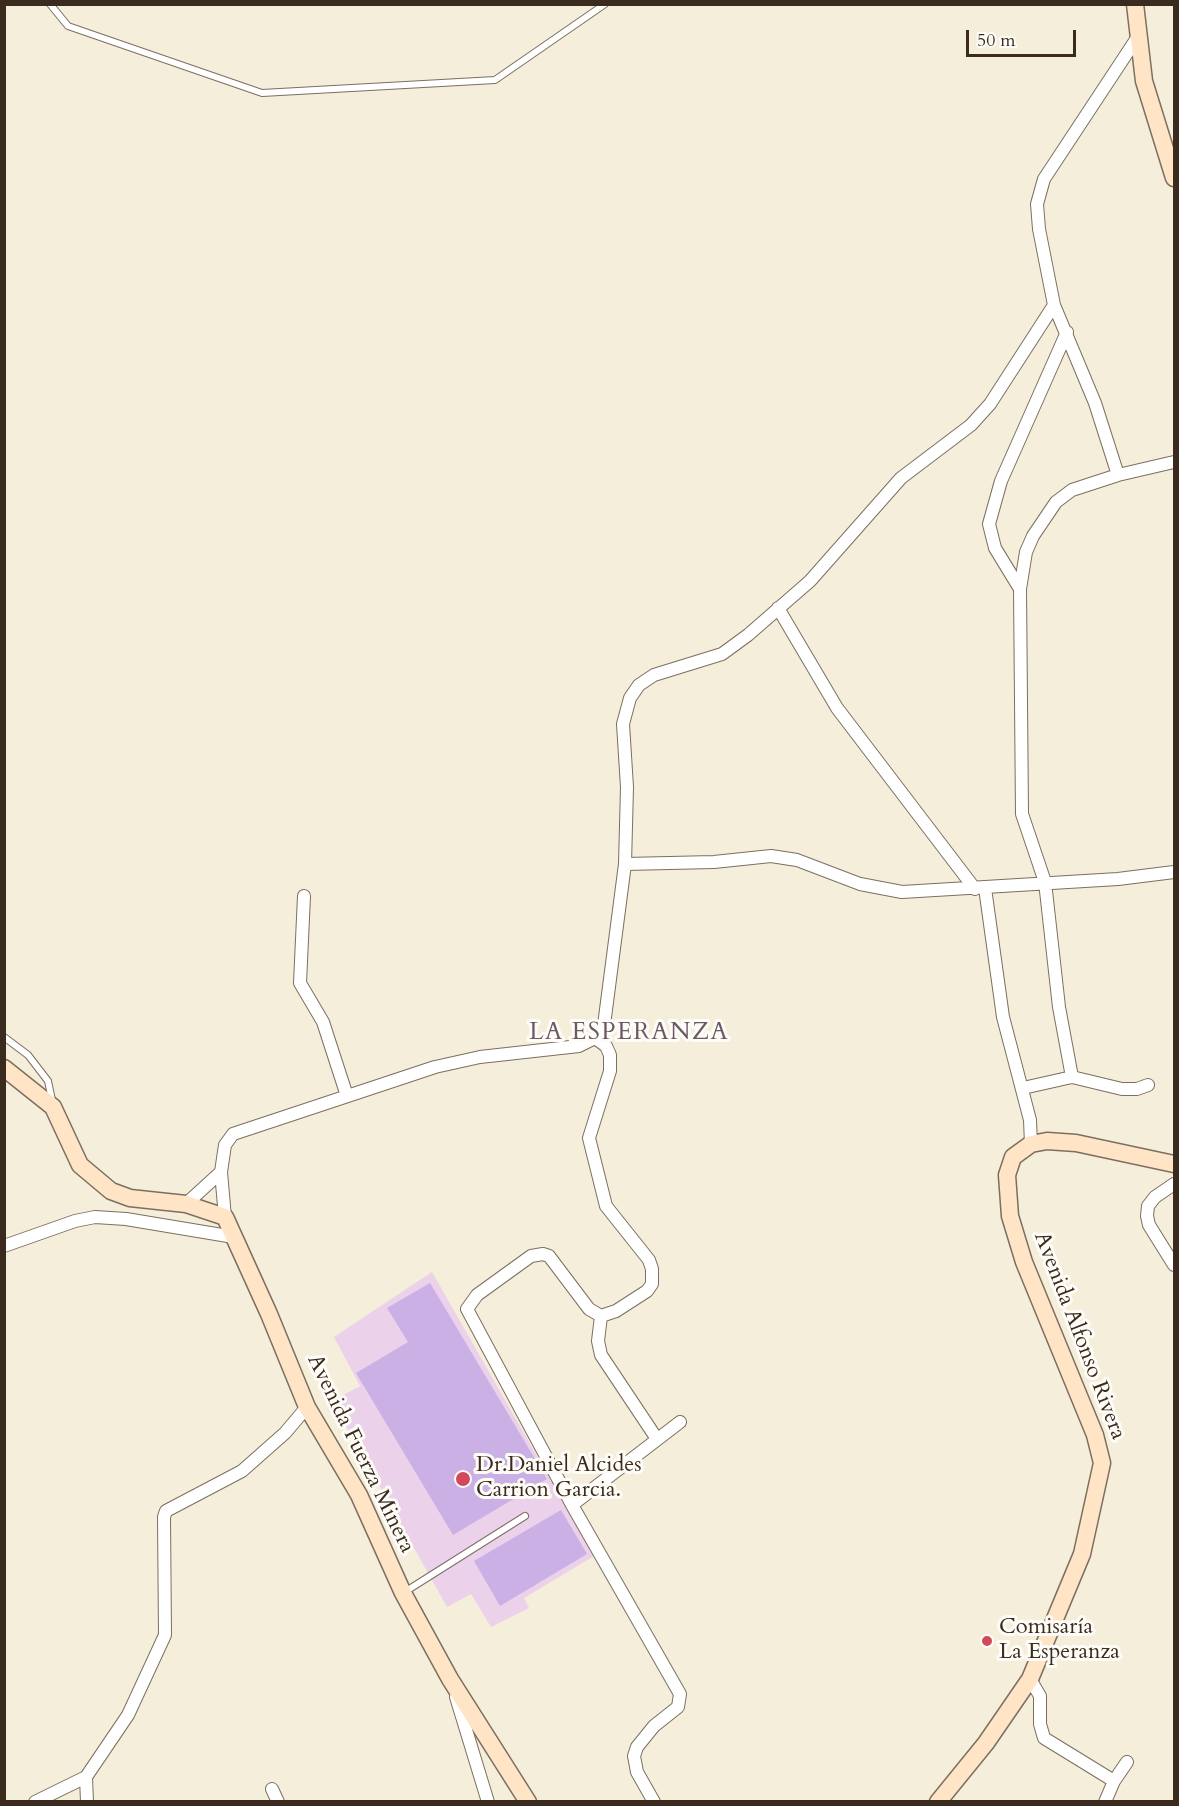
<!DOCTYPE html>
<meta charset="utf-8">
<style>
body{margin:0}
#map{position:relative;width:1179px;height:1806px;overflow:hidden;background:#f4eedb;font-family:Cardo,serif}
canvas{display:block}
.frame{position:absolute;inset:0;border:6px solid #3b2a1e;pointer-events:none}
.scale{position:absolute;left:966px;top:30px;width:110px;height:27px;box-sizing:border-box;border:3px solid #3b2a1e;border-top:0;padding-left:8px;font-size:18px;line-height:21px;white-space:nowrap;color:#3b2a1e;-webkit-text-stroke:4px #fdfcf7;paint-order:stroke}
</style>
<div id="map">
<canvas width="1179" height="1806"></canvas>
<div class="frame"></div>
<div class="scale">50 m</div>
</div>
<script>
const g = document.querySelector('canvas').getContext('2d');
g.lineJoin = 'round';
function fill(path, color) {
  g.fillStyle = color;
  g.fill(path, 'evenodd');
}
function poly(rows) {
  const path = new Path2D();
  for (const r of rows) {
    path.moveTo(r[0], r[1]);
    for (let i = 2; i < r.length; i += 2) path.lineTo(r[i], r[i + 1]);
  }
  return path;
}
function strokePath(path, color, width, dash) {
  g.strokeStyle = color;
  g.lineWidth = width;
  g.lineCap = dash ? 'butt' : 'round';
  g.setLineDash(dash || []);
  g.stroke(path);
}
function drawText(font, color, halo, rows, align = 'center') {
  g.font = font + ' Cardo,serif';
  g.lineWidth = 6;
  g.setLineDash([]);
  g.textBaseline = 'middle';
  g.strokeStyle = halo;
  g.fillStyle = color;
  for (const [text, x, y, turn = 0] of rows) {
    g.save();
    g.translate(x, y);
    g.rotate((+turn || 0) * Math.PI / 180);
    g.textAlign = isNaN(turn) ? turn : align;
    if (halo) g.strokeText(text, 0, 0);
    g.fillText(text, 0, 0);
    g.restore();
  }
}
fill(poly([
 [432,1272,594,1556,524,1598,529,1608,491,1627,471,1594,447,1607,332,1401,360,1386,334,1337]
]), '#ecd1ea');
fill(poly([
 [430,1283,547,1479,453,1535,356,1373,408,1342,387,1308],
 [561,1510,587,1554,500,1606,474,1561]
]), '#cab0e5');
const lane = poly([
 [50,4,68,26,262,93,495,80,605,4],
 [4,1037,28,1055,48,1081,52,1100],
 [403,1593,525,1516]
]);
const street = poly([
 [1118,475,1095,403,1054,305,1039,229,1037,204,1044,179,1137,38],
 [1020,589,995,548,989,524,1001,481,1067,332],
 [778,608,837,708,975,889],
 [625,864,714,862,771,856,797,860,860,884,902,892,1118,879,1174,872],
 [985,888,1003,1017,1030,1120,1031,1144],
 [304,896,300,983,323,1022,347,1096],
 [595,1038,606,1046,610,1055,610,1071,589,1138,606,1206,649,1260,652,1269,652,1284,647,1291,616,1311,601,1316,589,1309,549,1256,543,1254,531,1256,477,1295,467,1309,572,1505,680,1694,678,1707,654,1726,637,1747,634,1756,637,1772,654,1802],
 [1072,1077,1059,1007,1045,882,1022,814,1020,589,1026,552,1033,536,1056,502,1072,490,1118,475,1174,462],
 [1023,1088,1072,1077,1122,1089,1137,1089,1148,1085],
 [1174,1184,1155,1197,1148,1206,1147,1216,1149,1225,1174,1265],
 [186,1204,221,1172],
 [225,1217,221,1172,225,1145,233,1134,435,1067,480,1057,579,1046,595,1038,604,1025,625,864,627,787,623,724,630,698,639,685,654,675,722,654,748,635,810,581,901,478,971,425,990,404,1054,305],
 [4,1246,75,1221,95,1217,126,1219,234,1237],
 [601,1316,598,1341,601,1355,657,1439],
 [572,1505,680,1422],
 [1030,1679,1040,1696,1040,1724,1044,1738,1114,1781,1105,1802],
 [456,1697,488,1802],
 [86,1777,87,1802],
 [1114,1781,1127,1762],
 [272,1789,278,1802],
 [35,1802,86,1777,128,1715,165,1635,164,1517,166,1511,242,1471,285,1433,307,1407]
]);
const secondary = poly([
 [1135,4,1144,81,1174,178],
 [4,1068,53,1107,80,1165,111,1191,130,1198,186,1204,225,1217,269,1314,307,1407,359,1495,403,1593,450,1679,528,1802],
 [938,1802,986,1743,1030,1679,1082,1554,1102,1463,1095,1435,1024,1262,1010,1216,1007,1175,1013,1157,1031,1144,1047,1141,1076,1143,1174,1164]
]);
strokePath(lane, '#7c6f60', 8);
strokePath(street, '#7c6f60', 14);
strokePath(secondary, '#7c6f60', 19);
strokePath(lane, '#fff', 6);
strokePath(street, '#fff', 12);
strokePath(secondary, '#ffe4c6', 16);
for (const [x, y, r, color] of [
 [463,1479,8,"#d1495b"],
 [987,1641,6,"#d1495b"]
]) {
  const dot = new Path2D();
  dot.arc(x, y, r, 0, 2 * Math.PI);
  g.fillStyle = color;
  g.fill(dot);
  strokePath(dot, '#fdfcf7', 2);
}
drawText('22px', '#3b2a1e', '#fdfcf7', [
 ["Avenida Alfonso Rivera",1079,1336,69],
 ["Avenida Fuerza Minera",360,1454,64]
]);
drawText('22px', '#3b2a1e', '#fdfcf7', [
 ["Dr.Daniel Alcides",476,1466],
 ["Carrion Garcia.",476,1491],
 ["Comisaría",999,1628],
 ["La Esperanza",999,1653]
], 'left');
g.letterSpacing = '1.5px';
drawText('24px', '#6d5964', '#fdfcf7', [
 ["LA ESPERANZA",629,1033]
]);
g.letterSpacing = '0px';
</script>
